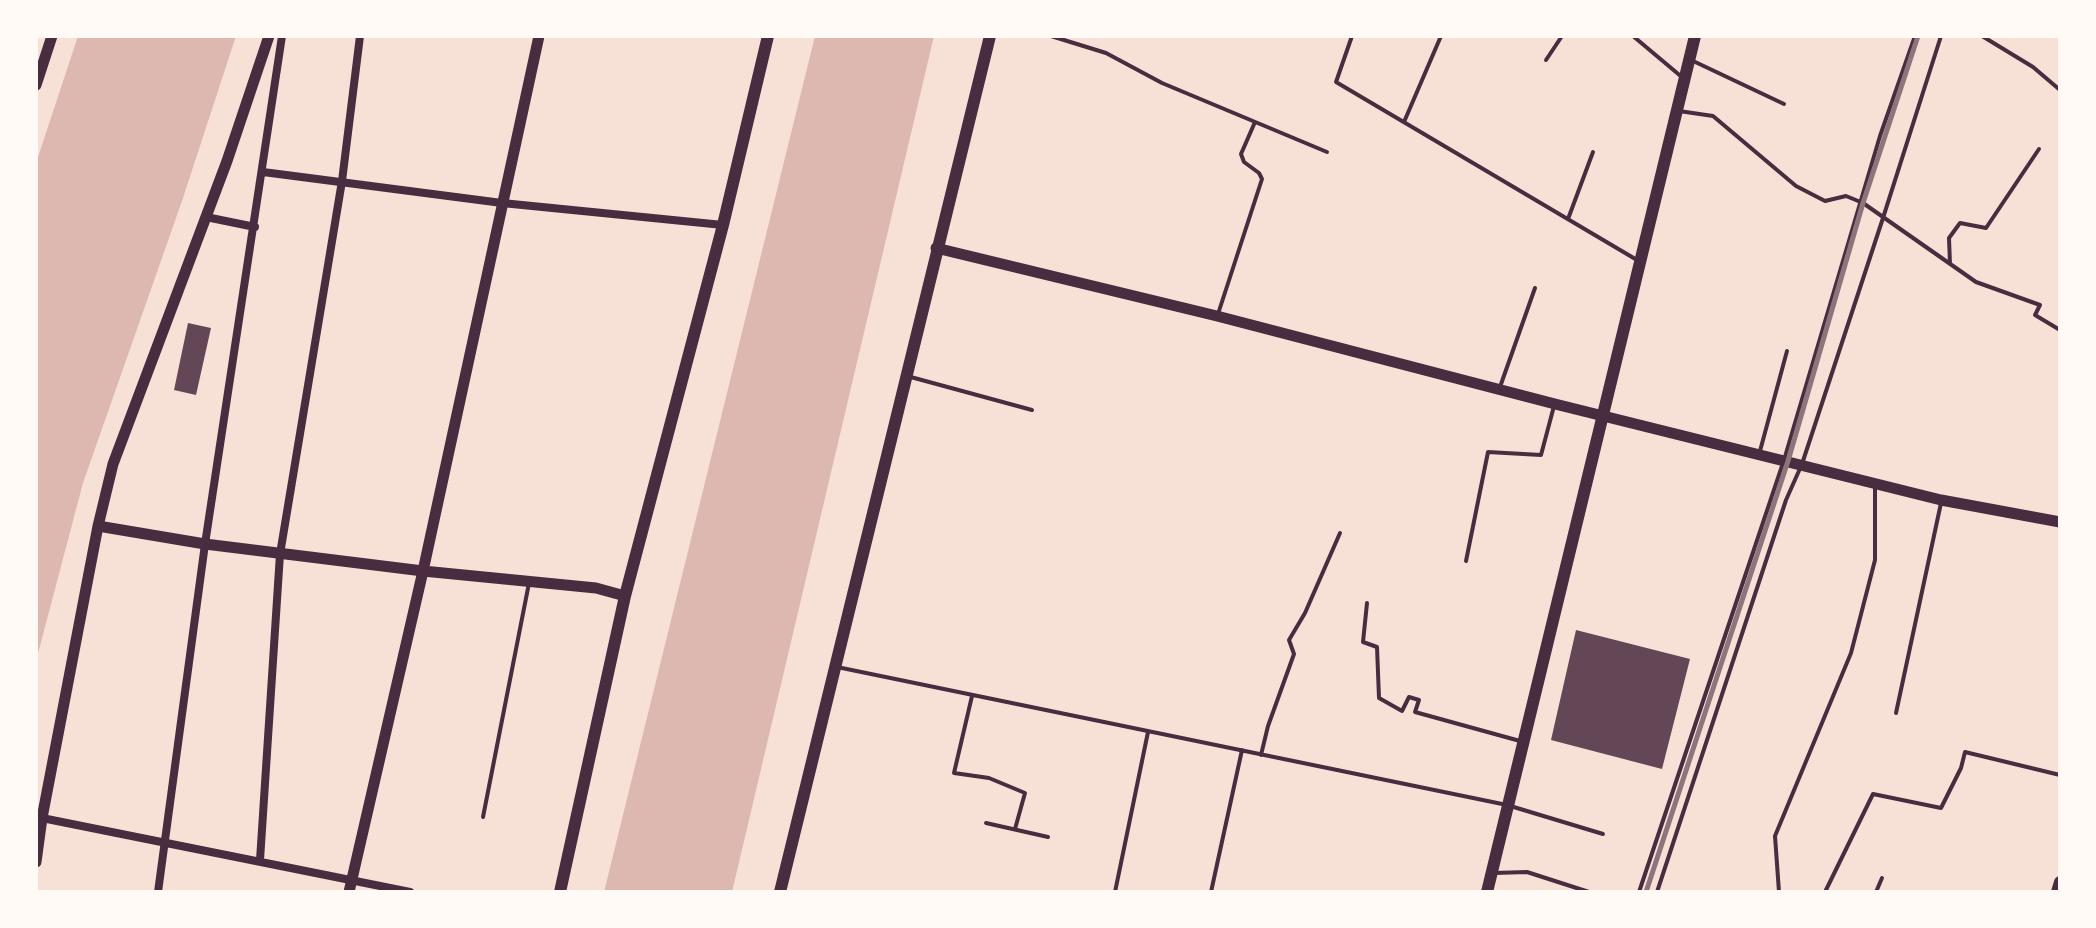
<!DOCTYPE html>
<style>
body{margin:0}
#map{position:relative;width:2096px;height:928px;overflow:hidden;background:#f7e1d7;font-family:"Archivo Narrow",sans-serif}
canvas{display:block}
.frame{position:absolute;inset:0;border:38px solid #fffaf5;pointer-events:none}
</style>
<div id="map">
<canvas width="2096" height="928"></canvas>
<div class="frame"></div>
</div>
<script>
const g = document.querySelector('canvas').getContext('2d');
g.lineJoin = 'round';
function fill(path, color) {
  g.fillStyle = color;
  g.fill(path, 'evenodd');
}
function poly(rows) {
  const path = new Path2D();
  for (const r of rows) {
    path.moveTo(r[0], r[1]);
    for (let i = 2; i < r.length; i += 2) path.lineTo(r[i], r[i + 1]);
  }
  return path;
}
function strokePath(path, color, width, dash) {
  g.strokeStyle = color;
  g.lineWidth = width;
  g.lineCap = dash ? 'butt' : 'round';
  g.setLineDash(dash || []);
  g.stroke(path);
}
fill(poly([
 [78,36,236,36,183,198,83,483,36,661,36,163],
 [815,36,934,36,732,892,604,892]
]), '#dcb8b0');
fill(poly([
 [188,323,211,328,196,395,174,390],
 [1576,630,1690,659,1662,769,1551,740]
]), '#644757');
strokePath(poly([
 [1051,36,1106,53,1162,83,1327,152],
 [1352,36,1336,82,1637,260],
 [1633,36,1683,78],
 [1982,36,2033,67,2060,90],
 [1546,60,1562,36],
 [1691,60,1784,104],
 [1679,111,1713,116,1796,186,1825,201,1846,196,1863,203,1976,282,2040,305,2035,315,2060,330],
 [1404,122,1441,36],
 [1568,219,1593,152],
 [1950,264,1949,238,1960,223,1986,228,2039,149],
 [1218,314,1262,179,1259,173,1244,162,1241,154,1255,122],
 [907,376,1032,410],
 [1500,387,1535,288],
 [1760,451,1787,351],
 [1466,561,1488,452,1541,455,1554,406],
 [1367,603,1363,642,1377,647,1379,698,1402,711,1409,697,1419,700,1415,712,1520,741],
 [837,667,1507,805,1603,834],
 [972,696,954,773,989,778,1025,793,1015,829],
 [1896,713,1941,503],
 [1261,755,1268,726,1294,654,1289,640,1305,613,1340,533],
 [483,817,529,583],
 [986,823,1048,837],
 [1494,873,1527,872,1589,892],
 [1115,892,1148,732],
 [1211,892,1242,750],
 [1639,892,1784,460,1880,136,1915,36],
 [1657,892,1786,500,1802,464,1883,218,1941,36],
 [1779,892,1775,836,1851,653,1875,560,1875,485],
 [1825,892,1873,794,1941,808,1961,768,1965,752,2060,775],
 [1876,892,1882,878]
]), '#4a2c40', 4);
strokePath(poly([
 [263,172,502,203,723,225],
 [206,217,255,227],
 [42,818,410,892],
 [260,860,280,554,342,181,360,36],
 [158,892,205,544,282,36]
]), '#4a2c40', 8);
strokePath(poly([
 [36,85,52,36],
 [936,248,1217,316,1555,404,1941,500,2060,522],
 [98,526,205,544,423,571,596,588,625,596],
 [36,862,42,818,98,526,113,464,227,161,269,36],
 [349,892,423,571,539,36]
]), '#4a2c40', 11);
strokePath(poly([
 [560,892,625,596,723,225,768,36],
 [780,892,990,36],
 [1487,892,1695,36],
 [2057,892,2060,882]
]), '#4a2c40', 12);
strokePath(poly([
 [1646,892,1788,461,1863,203,1918,36]
]), '#8f747c', 5);
</script>
